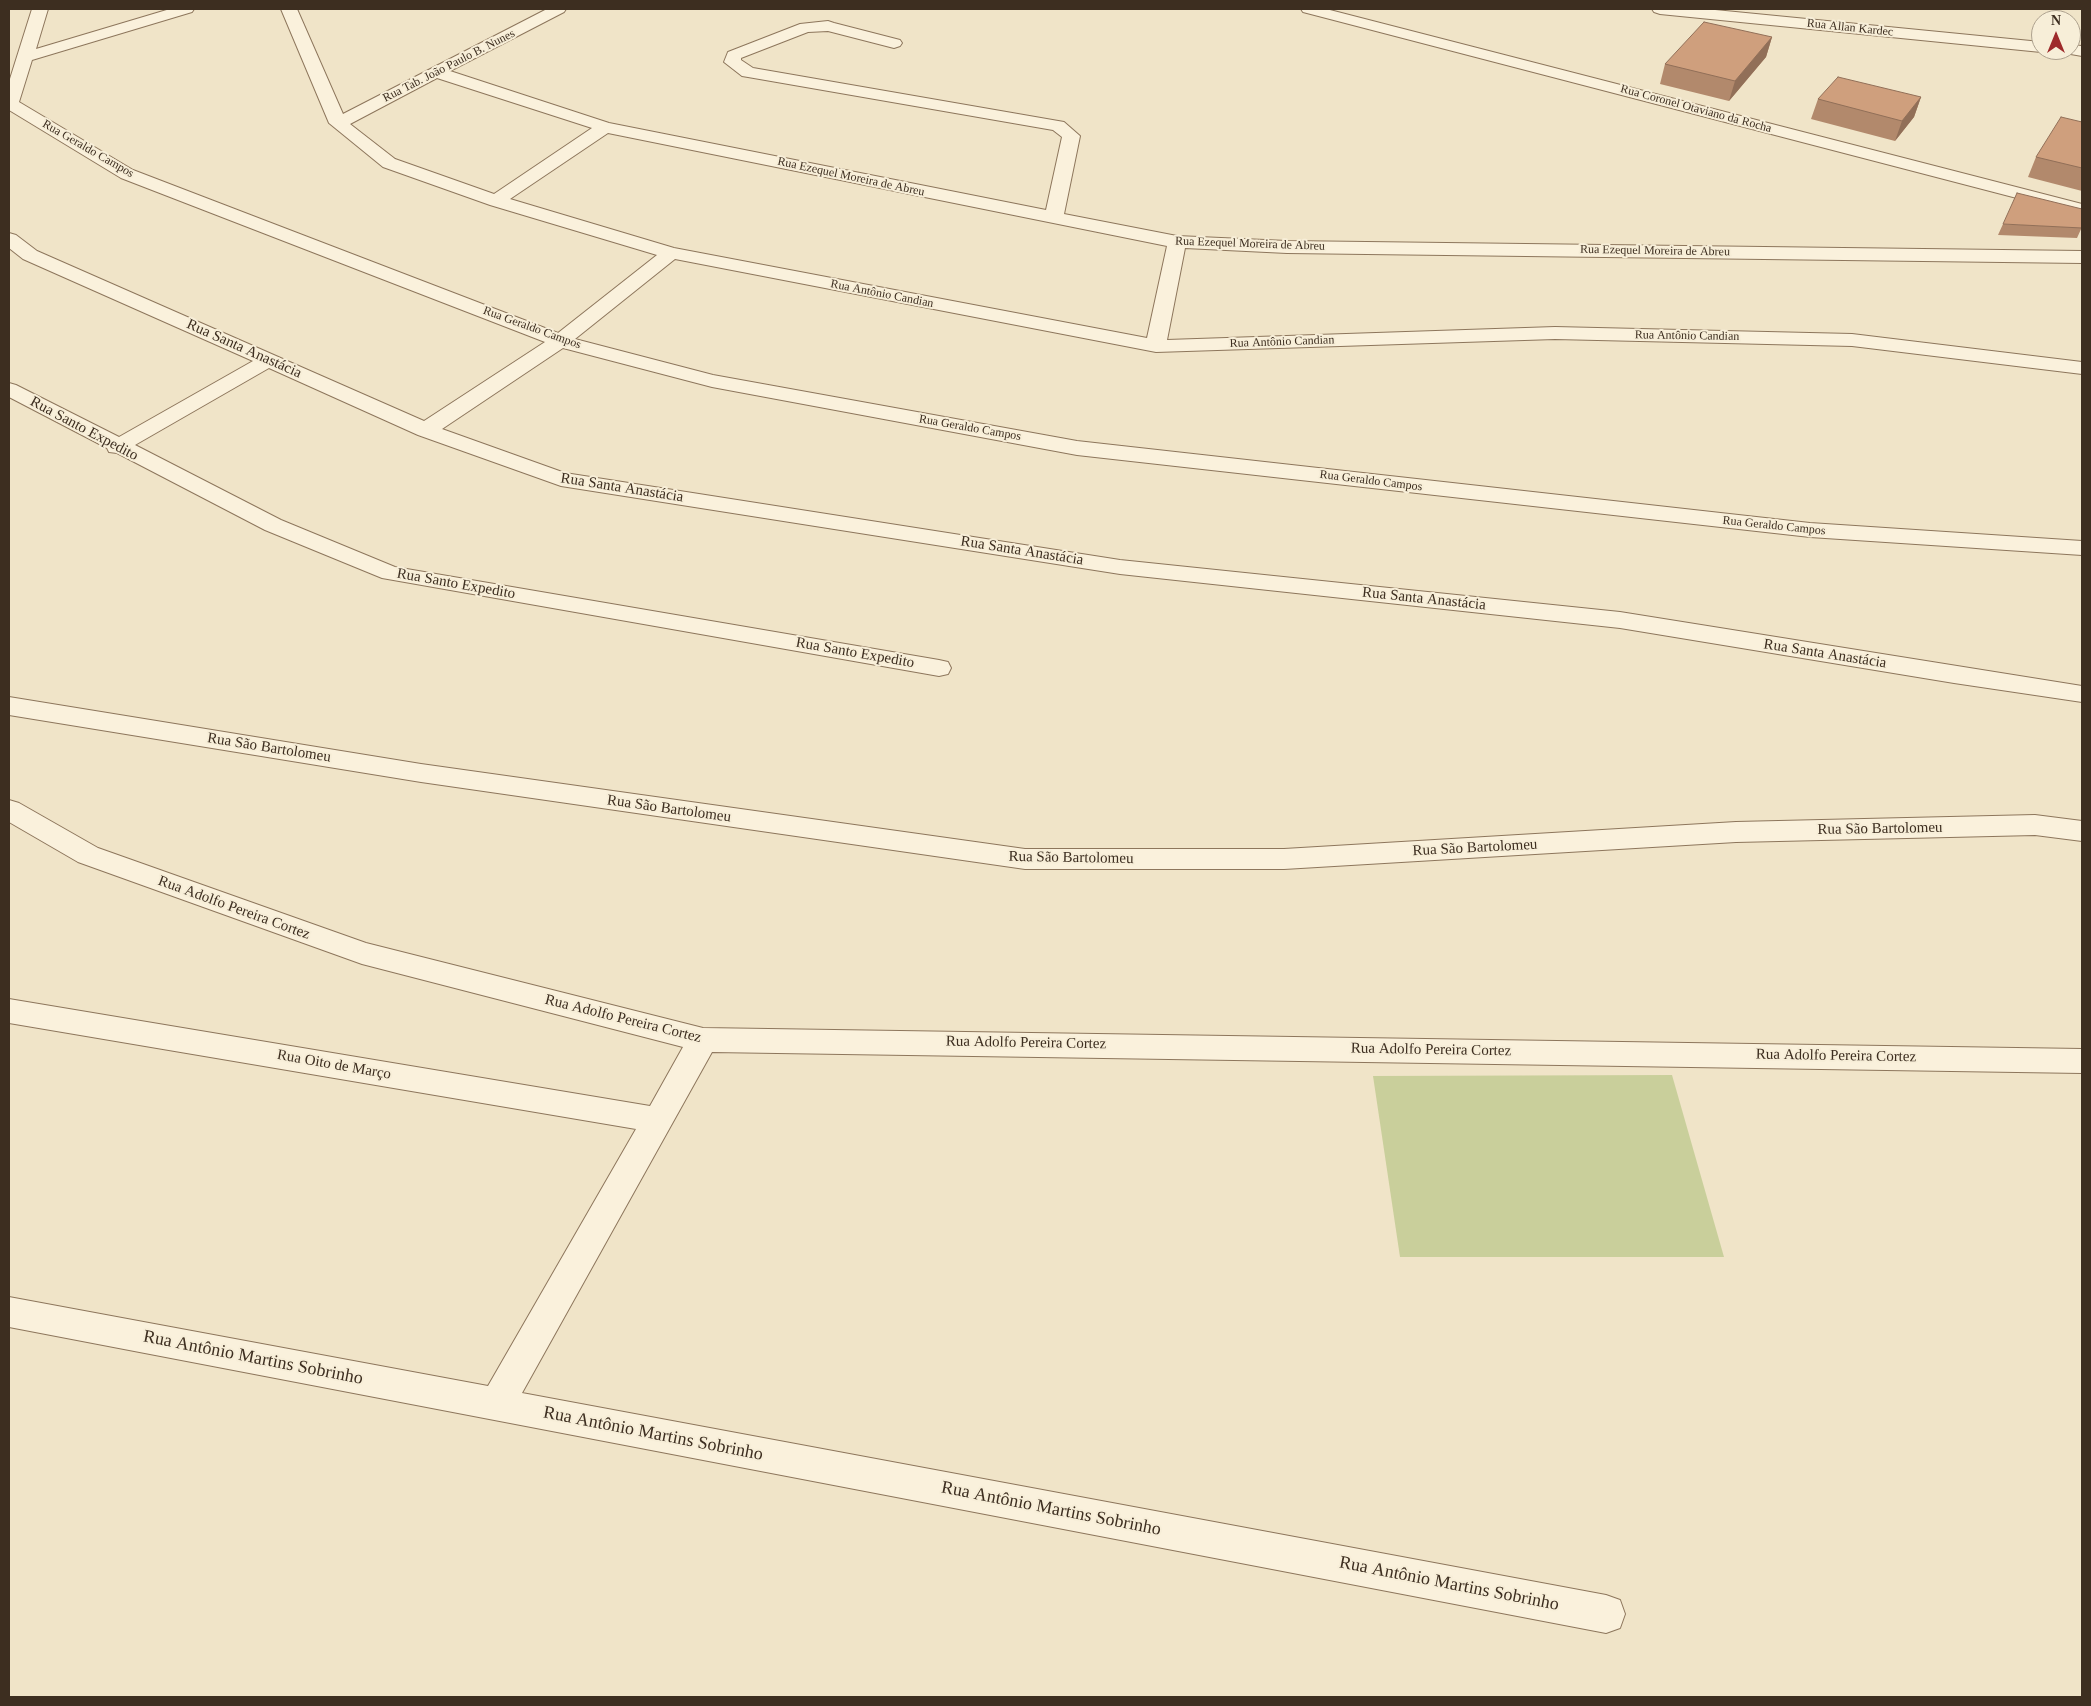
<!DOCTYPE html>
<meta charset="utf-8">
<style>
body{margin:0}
#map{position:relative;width:2091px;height:1706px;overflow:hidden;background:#f0e4c8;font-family:Georgia,serif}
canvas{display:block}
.frame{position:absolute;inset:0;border:10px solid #3d2e20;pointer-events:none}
.north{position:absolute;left:2031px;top:10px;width:50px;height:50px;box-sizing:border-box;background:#f7eed8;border:1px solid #ada18e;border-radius:50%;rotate:0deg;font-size:14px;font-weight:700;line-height:20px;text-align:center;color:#3d2e20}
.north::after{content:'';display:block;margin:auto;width:18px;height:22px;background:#9e2a2b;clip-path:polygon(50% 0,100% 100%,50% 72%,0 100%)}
</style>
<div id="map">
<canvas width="2091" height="1706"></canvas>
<div class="frame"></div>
<div class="north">N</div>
</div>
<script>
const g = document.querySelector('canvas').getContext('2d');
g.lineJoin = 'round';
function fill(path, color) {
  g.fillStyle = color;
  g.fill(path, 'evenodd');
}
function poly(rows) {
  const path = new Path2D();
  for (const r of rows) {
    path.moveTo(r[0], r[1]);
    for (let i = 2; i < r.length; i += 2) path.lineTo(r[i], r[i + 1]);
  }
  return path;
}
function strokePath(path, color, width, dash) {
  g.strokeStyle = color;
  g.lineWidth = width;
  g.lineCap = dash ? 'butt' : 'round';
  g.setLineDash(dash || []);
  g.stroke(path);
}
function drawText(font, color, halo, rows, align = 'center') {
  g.font = font + ' Georgia,serif';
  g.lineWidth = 4;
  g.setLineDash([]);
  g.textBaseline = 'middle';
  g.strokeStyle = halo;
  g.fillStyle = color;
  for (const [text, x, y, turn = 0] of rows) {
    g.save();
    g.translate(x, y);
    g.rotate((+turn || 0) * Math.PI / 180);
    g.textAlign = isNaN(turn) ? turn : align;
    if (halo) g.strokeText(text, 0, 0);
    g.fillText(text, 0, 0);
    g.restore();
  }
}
fill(poly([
 [1672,1075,1724,1257,1400,1257,1373,1076]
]), '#c9cf9b');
const minor = poly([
 [32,9,48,9,36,49,170,9,194,9,192,12,32,60,19,102,133,170,558,333,657,255,490,205,383,167,329,123,281,9,297,9,343,114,547,9,566,9,564,12,450,71,609,123,1046,210,1062,137,1053,130,748,77,742,76,724,62,728,52,800,24,828,21,834,23,900,40,902,43,900,46,894,48,828,31,808,32,741,58,741,60,753,68,1064,122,1080,136,1064,214,1177,236,1287,241,2082,251,2082,263,1287,253,1185,248,1167,340,1555,327,1852,334,2082,362,2082,374,1852,346,1555,339,1156,352,675,259,575,339,713,375,1077,441,1810,523,2082,541,2082,555,1810,537,1077,455,712,387,563,348,442,429,565,473,1120,560,1620,612,2082,686,2082,702,1954,683,1620,628,1120,574,561,486,418,435,269,368,135,445,281,520,395,567,939,660,948,662,951,668,948,674,939,676,382,578,265,530,117,453,109,452,107,448,9,397,9,383,16,385,119,437,253,361,23,259,9,248,9,233,16,235,37,251,424,421,545,342,121,178,9,110,9,82,32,9],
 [437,78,592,128,494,194,395,159,350,124,437,78],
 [608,133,1167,246,1147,338,674,248,510,199,608,133],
 [1301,9,1326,9,2082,204,2082,215,1303,12,1301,9],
 [1652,9,1705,9,2041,42,2041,50,2047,50,2041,52,1660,14,1654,12,1652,9],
 [2071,45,2082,46,2082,56,2065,53,2063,50,2071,50,2071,45],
 [9,697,421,764,1025,849,1284,849,1736,822,2035,815,2082,821,2082,841,2035,835,1736,842,1284,869,1025,869,421,782,9,715,9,697],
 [9,800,19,803,98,848,366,943,703,1028,2082,1049,2082,1073,712,1052,522,1393,1606,1595,1620,1600,1625,1614,1620,1628,1606,1633,9,1327,9,1297,488,1386,636,1129,9,1023,9,999,650,1106,683,1047,362,964,78,862,9,822,9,800]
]);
strokePath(minor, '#8d765c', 2);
fill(minor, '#faf1dc');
fill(poly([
 [1772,37,1766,57,1729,101,1660,84,1665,64],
 [1921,97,1914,117,1895,141,1811,119,1818,99],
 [2082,122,2082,191,2028,177,2036,157],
 [2003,224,2082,227,2077,238,1998,235]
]), '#b2896c');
fill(poly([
 [1772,37,1766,57,1729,101,1735,81],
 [1921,97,1914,117,1895,141,1902,121]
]), '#916f58');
const building = poly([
 [1704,22,1772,37,1735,81,1665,64,1704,22],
 [1838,77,1921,97,1902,121,1818,99,1838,77],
 [2061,117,2082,122,2082,168,2036,157,2061,117],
 [2017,193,2082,209,2082,228,2003,224,2017,193]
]);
fill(building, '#cf9f7d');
strokePath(building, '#916f58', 1);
drawText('12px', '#3d2e20', '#f7eed8', [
 ["Rua Allan Kardec",1850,28,6],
 ["Rua Tab. João Paulo B. Nunes",449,66,-27],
 ["Rua Coronel Otaviano da Rocha",1696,109,15],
 ["Rua Geraldo Campos",88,149,30],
 ["Rua Ezequel Moreira de Abreu",851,177,12],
 ["Rua Ezequel Moreira de Abreu",1250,244,2],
 ["Rua Ezequel Moreira de Abreu",1655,251,1],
 ["Rua Antônio Candian",882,294,11],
 ["Rua Geraldo Campos",532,328,20],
 ["Rua Antônio Candian",1687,336,1],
 ["Rua Antônio Candian",1282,342,-2],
 ["Rua Geraldo Campos",970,428,10],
 ["Rua Geraldo Campos",1371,481,7],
 ["Rua Geraldo Campos",1774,526,6]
]);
drawText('15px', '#3d2e20', '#f7eed8', [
 ["Rua Santa Anastácia",244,349,24],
 ["Rua Santo Expedito",84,429,28],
 ["Rua Santa Anastácia",622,488,9],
 ["Rua Santa Anastácia",1022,551,9],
 ["Rua Santo Expedito",456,584,10],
 ["Rua Santa Anastácia",1424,599,6],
 ["Rua Santo Expedito",855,653,10],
 ["Rua Santa Anastácia",1825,654,9],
 ["Rua São Bartolomeu",269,748,9],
 ["Rua São Bartolomeu",669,809,8],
 ["Rua São Bartolomeu",1880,829,-1],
 ["Rua São Bartolomeu",1475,848,-3],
 ["Rua São Bartolomeu",1071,858,1],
 ["Rua Adolfo Pereira Cortez",234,908,20],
 ["Rua Adolfo Pereira Cortez",623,1019,14],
 ["Rua Adolfo Pereira Cortez",1026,1043,1],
 ["Rua Adolfo Pereira Cortez",1431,1050,1],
 ["Rua Adolfo Pereira Cortez",1836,1056,1],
 ["Rua Oito de Março",334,1065,10]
]);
drawText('18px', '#3d2e20', '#f7eed8', [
 ["Rua Antônio Martins Sobrinho",253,1358,11],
 ["Rua Antônio Martins Sobrinho",653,1434,11],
 ["Rua Antônio Martins Sobrinho",1051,1509,11],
 ["Rua Antônio Martins Sobrinho",1449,1584,11]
]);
</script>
